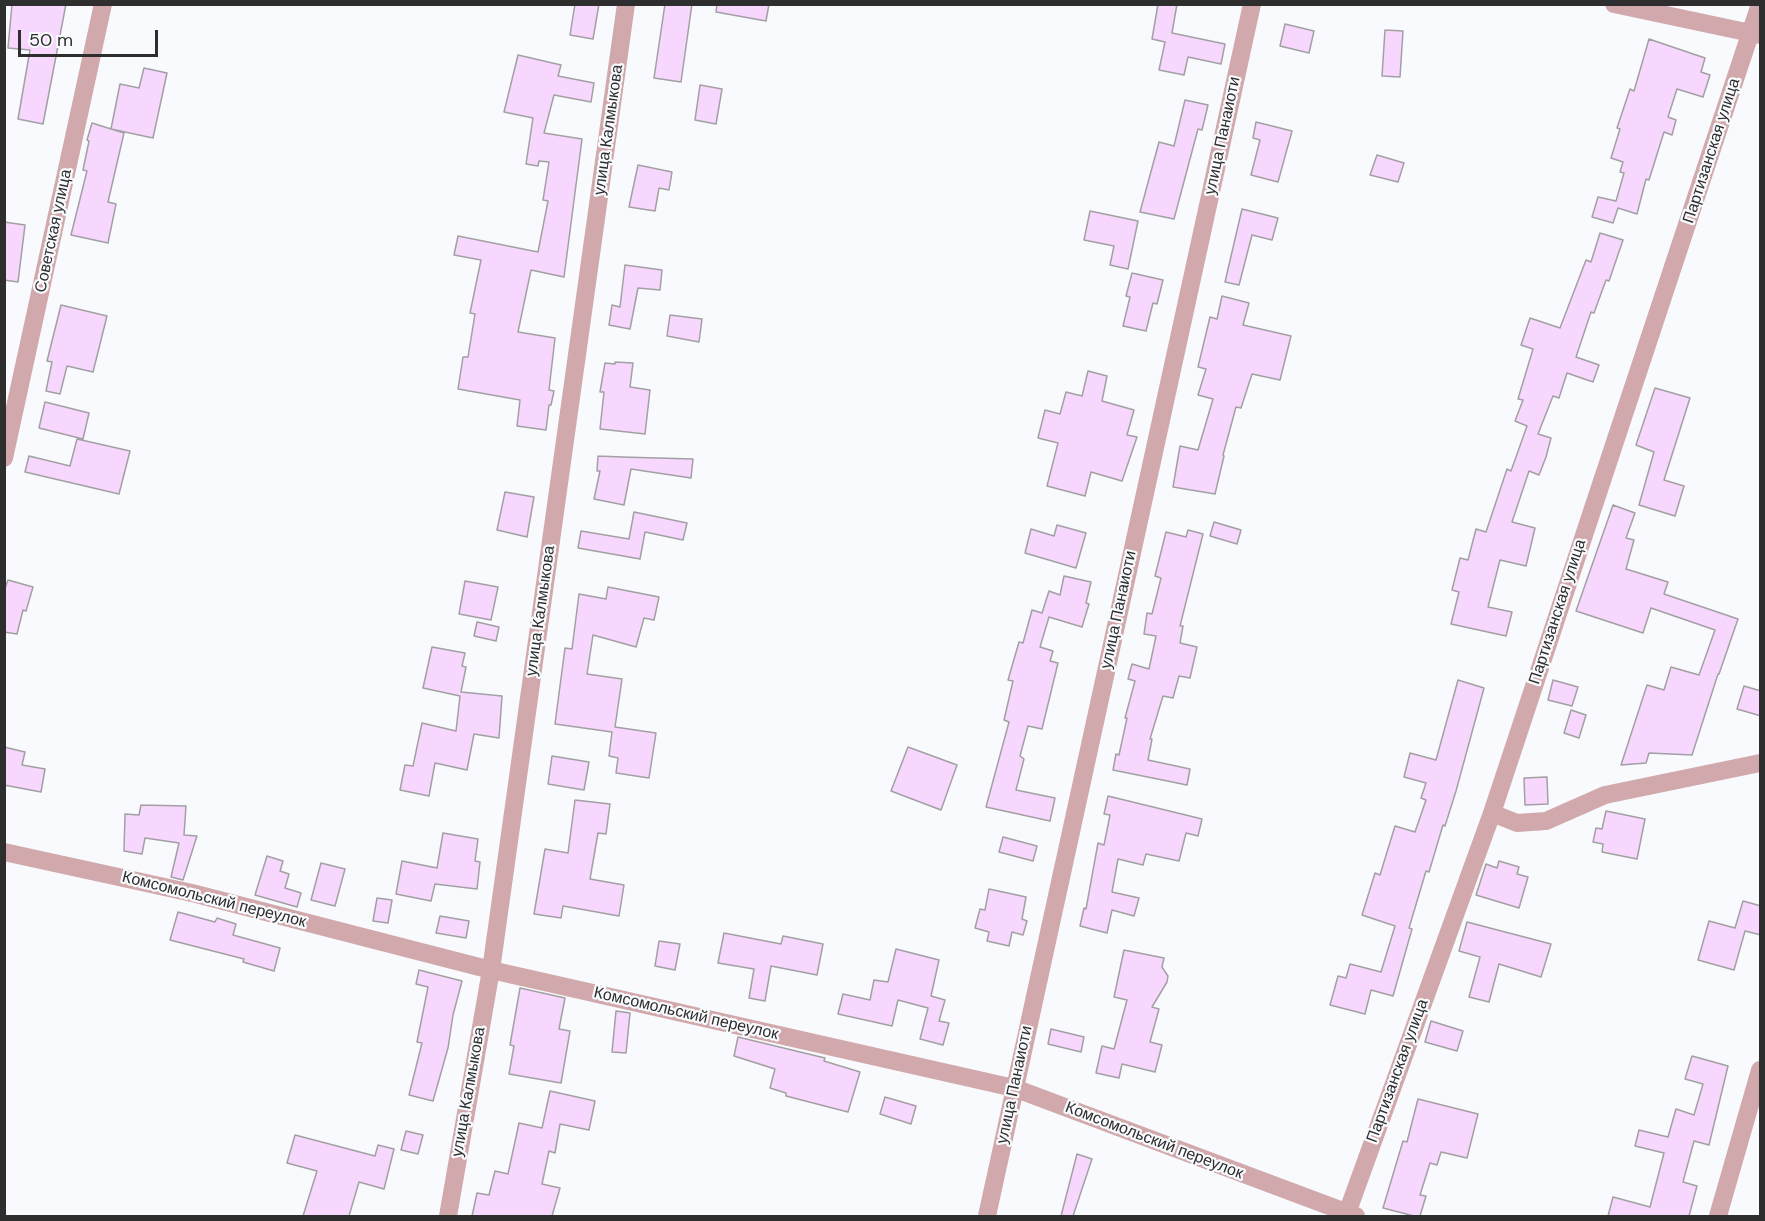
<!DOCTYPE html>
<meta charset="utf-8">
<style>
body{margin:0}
#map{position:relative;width:1765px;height:1221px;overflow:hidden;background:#f9fafd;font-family:"DM Sans",sans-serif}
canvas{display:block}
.frame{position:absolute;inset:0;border:6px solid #2e2e2f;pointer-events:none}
.scale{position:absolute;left:18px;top:30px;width:140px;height:27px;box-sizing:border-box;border:3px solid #2e2e2f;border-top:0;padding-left:8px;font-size:18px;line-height:21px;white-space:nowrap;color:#2e2e2f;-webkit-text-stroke:4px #f9fafd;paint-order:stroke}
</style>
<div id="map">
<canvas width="1765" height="1221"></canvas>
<div class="frame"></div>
<div class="scale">50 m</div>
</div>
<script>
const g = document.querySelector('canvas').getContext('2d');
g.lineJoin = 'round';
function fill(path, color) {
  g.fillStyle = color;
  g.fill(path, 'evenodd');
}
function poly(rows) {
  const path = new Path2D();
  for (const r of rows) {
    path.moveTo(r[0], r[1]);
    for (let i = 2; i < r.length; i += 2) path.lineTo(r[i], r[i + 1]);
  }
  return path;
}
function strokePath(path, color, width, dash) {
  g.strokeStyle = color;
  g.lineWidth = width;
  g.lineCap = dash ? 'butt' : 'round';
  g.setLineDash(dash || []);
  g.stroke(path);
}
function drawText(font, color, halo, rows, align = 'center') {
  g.font = font + ' "DM Sans",sans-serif';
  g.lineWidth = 4.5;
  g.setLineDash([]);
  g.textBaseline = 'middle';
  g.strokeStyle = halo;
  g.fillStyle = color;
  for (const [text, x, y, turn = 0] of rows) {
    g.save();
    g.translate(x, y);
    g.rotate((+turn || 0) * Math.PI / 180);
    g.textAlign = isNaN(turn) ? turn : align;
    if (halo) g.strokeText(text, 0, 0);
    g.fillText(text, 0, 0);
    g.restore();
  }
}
const building = poly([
 [12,4,66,4,43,124,18,119,30,50,8,48,12,4],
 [575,4,599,4,593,39,570,35,575,4],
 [665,4,692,4,681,82,654,78,665,4],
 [717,4,769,4,766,21,716,12,717,4],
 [1158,4,1177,4,1172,33,1225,44,1221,64,1188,57,1184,75,1159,70,1165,42,1152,39,1158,4],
 [1285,24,1314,31,1309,53,1280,46,1285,24],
 [1385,30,1403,31,1400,77,1382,76,1385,30],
 [1649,39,1705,58,1701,72,1710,75,1703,97,1677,89,1668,117,1676,120,1672,135,1664,132,1649,180,1646,179,1637,214,1618,208,1613,223,1592,217,1598,197,1616,201,1624,173,1620,172,1623,162,1611,158,1620,129,1617,128,1630,89,1634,91,1649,39],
 [518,55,561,65,558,76,594,83,591,102,554,95,544,133,582,139,564,277,531,270,518,332,555,338,549,390,554,391,551,405,549,405,546,430,517,426,520,400,458,389,463,357,468,357,475,314,470,313,481,260,454,255,458,236,538,252,548,201,543,200,549,162,539,161,538,166,526,164,533,118,504,112,518,55],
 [144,68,167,73,153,138,111,129,120,84,139,88,144,68],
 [700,85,722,89,716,124,695,120,700,85],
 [1185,100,1208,105,1202,130,1198,129,1174,219,1140,212,1159,142,1174,146,1185,100],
 [1256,122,1292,131,1278,182,1251,175,1260,140,1253,138,1256,122],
 [92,123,124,133,108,202,116,204,108,243,71,235,87,171,83,170,89,141,87,140,92,123],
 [1377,155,1404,163,1398,182,1370,175,1377,155],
 [638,165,672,172,669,190,659,188,655,211,629,207,638,165],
 [1242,209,1278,218,1272,240,1252,235,1239,285,1225,282,1242,209],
 [1090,211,1138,221,1128,269,1110,265,1114,246,1084,240,1090,211],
 [4,222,25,225,18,282,4,280,4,222],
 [1600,233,1623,240,1609,281,1606,280,1594,313,1591,312,1576,357,1599,365,1593,382,1567,373,1559,398,1553,396,1538,434,1551,438,1546,457,1539,475,1529,471,1512,522,1535,528,1526,566,1500,560,1488,607,1512,612,1506,636,1451,624,1459,592,1452,590,1460,558,1468,560,1476,529,1486,532,1507,469,1511,471,1527,426,1515,421,1523,400,1518,399,1533,349,1521,345,1530,318,1560,328,1586,260,1591,262,1600,233],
 [625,265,662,270,660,290,638,288,630,329,609,325,612,305,620,307,625,265],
 [1132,273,1163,280,1157,304,1153,303,1146,331,1123,326,1130,297,1126,296,1132,273],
 [1222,296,1249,303,1243,325,1291,336,1280,380,1252,374,1241,408,1236,407,1223,455,1224,456,1215,494,1173,487,1180,446,1198,450,1213,399,1198,395,1206,369,1198,367,1210,317,1217,319,1222,296],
 [61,305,107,316,93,372,67,366,60,394,46,391,52,362,47,361,61,305],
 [670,315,702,319,699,342,667,336,670,315],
 [615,362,633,363,630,387,650,390,645,434,600,429,604,392,600,392,605,363,615,364,615,362],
 [1088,371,1107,376,1102,401,1134,410,1127,435,1137,437,1122,481,1091,472,1085,496,1047,486,1058,443,1038,438,1045,410,1060,414,1066,392,1082,396,1088,371],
 [1655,388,1690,398,1664,480,1684,486,1675,516,1639,505,1654,452,1636,445,1655,388],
 [45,402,89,413,83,439,39,428,45,402],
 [77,439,130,451,119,494,25,472,29,456,70,466,77,439],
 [598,456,622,457,693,459,691,478,631,469,624,505,594,499,600,471,597,471,598,456],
 [505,492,534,497,527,537,497,530,505,492],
 [1613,505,1635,513,1626,538,1634,540,1626,569,1668,582,1664,594,1738,619,1719,674,1718,674,1692,755,1649,753,1646,763,1621,765,1647,685,1664,690,1671,667,1699,675,1715,630,1651,608,1643,633,1576,611,1613,505],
 [634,512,687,523,683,540,645,532,640,559,578,548,581,531,629,539,634,512],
 [1214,522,1241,530,1237,544,1210,536,1214,522],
 [1057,525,1086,533,1076,568,1025,553,1031,529,1054,536,1057,525],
 [1188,530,1203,534,1180,626,1183,626,1180,643,1197,647,1190,678,1179,676,1173,698,1163,696,1150,739,1152,739,1148,760,1190,769,1187,785,1113,770,1116,754,1119,755,1127,718,1125,718,1135,681,1128,679,1132,664,1149,669,1156,636,1144,634,1147,613,1152,614,1161,578,1155,576,1166,532,1186,537,1188,530],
 [1064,576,1091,582,1086,603,1089,604,1082,627,1049,617,1040,647,1053,651,1050,661,1058,663,1042,729,1028,726,1020,756,1024,759,1016,790,1055,798,1050,821,986,807,1009,722,1004,720,1013,681,1008,680,1019,642,1023,643,1032,610,1042,613,1049,591,1060,595,1064,576],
 [8,580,33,587,26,611,23,610,17,634,4,632,4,591,8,580],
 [465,581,498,587,491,620,459,614,465,581],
 [608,587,659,597,654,620,644,618,636,647,593,635,587,674,622,679,615,727,656,733,649,778,616,773,618,758,609,756,612,732,555,724,565,648,572,649,579,594,606,599,608,587],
 [477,622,499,627,496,641,474,636,477,622],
 [432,647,465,653,462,666,466,667,461,692,502,696,499,738,474,734,467,770,435,763,429,796,400,790,405,765,413,766,422,723,456,731,460,696,423,688,432,647],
 [1458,680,1484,688,1456,791,1445,826,1443,825,1429,872,1426,871,1409,928,1412,929,1393,996,1371,990,1365,1014,1330,1005,1338,976,1346,978,1350,964,1381,972,1395,926,1362,915,1375,873,1380,875,1395,826,1415,832,1426,800,1421,798,1426,783,1404,777,1410,753,1436,760,1458,680],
 [1553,680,1578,687,1572,706,1548,700,1553,680],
 [1744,686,1761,691,1761,716,1737,709,1744,686],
 [1571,710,1586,715,1579,738,1564,733,1571,710],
 [4,747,25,752,22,765,45,769,41,792,4,785,4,747],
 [908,747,957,765,941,810,891,791,908,747],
 [552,756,589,762,584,790,548,784,552,756],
 [1547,777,1548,804,1525,805,1524,778,1547,777],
 [1108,796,1202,819,1198,836,1186,833,1179,861,1146,854,1143,865,1118,859,1112,892,1139,898,1134,916,1112,910,1107,933,1080,926,1084,908,1086,909,1098,843,1104,845,1110,815,1104,814,1108,796],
 [575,800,610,804,606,834,598,833,590,879,624,885,619,916,563,906,561,918,534,914,545,849,568,853,575,800],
 [141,805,186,806,184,835,197,836,183,880,171,877,179,843,145,838,142,854,124,851,125,814,139,815,141,805],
 [1606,811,1645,819,1637,859,1602,852,1603,844,1593,842,1596,828,1602,829,1606,811],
 [443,833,478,839,475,861,480,862,477,889,435,884,431,901,396,894,402,861,437,868,443,833],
 [1003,837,1037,846,1033,861,999,852,1003,837],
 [267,856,283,861,280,871,289,874,285,888,301,893,297,907,255,895,267,856],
 [1499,861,1519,867,1517,874,1528,877,1519,908,1476,895,1486,864,1497,868,1499,861],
 [321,863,345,869,335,906,311,900,321,863],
 [989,889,1026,897,1022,919,1027,921,1023,935,1012,932,1009,946,987,941,989,932,975,928,980,909,985,910,989,889],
 [377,898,392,900,388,923,373,921,377,898],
 [1743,901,1761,906,1761,935,1745,931,1734,970,1698,960,1709,921,1735,928,1743,901],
 [178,912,215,922,217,918,236,924,233,935,280,948,274,971,243,962,244,959,170,940,178,912],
 [440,916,469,921,466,938,436,933,440,916],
 [1467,922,1551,944,1541,977,1499,964,1489,1002,1469,997,1480,957,1459,951,1467,922],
 [724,933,781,944,783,936,823,944,817,975,771,966,765,1001,749,998,754,969,718,963,724,933],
 [659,941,680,944,675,970,655,966,659,941],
 [896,949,939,960,931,996,945,1000,939,1021,949,1023,943,1045,920,1039,928,1008,898,1000,892,1026,838,1014,843,994,870,1000,874,980,888,982,896,949],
 [1124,950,1164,958,1162,967,1168,976,1167,982,1152,1007,1159,1009,1150,1042,1162,1045,1155,1072,1122,1064,1119,1078,1096,1073,1102,1046,1114,1049,1127,1000,1114,997,1124,950],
 [419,970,462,981,453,1015,448,1048,433,1101,409,1095,422,1043,417,1042,428,987,416,984,419,970],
 [520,988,565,998,559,1029,570,1031,561,1083,509,1074,514,1046,510,1045,520,988],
 [616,1011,630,1013,626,1053,612,1052,616,1011],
 [1431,1021,1463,1031,1457,1051,1425,1042,1431,1021],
 [1051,1029,1084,1037,1081,1052,1048,1044,1051,1029],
 [738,1037,825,1058,824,1061,860,1072,848,1112,786,1096,786,1093,770,1088,775,1069,734,1056,738,1037],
 [1692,1056,1728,1066,1709,1145,1694,1141,1683,1182,1697,1186,1689,1216,1608,1216,1613,1197,1650,1207,1664,1153,1635,1146,1639,1130,1668,1137,1676,1109,1694,1115,1703,1084,1685,1079,1692,1056],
 [550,1091,595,1101,589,1130,560,1124,555,1153,549,1151,542,1184,560,1188,552,1216,472,1216,477,1193,489,1195,495,1171,508,1174,519,1123,542,1128,550,1091],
 [885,1097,916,1106,911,1124,880,1114,885,1097],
 [1418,1099,1478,1114,1467,1158,1441,1152,1437,1165,1430,1163,1420,1195,1426,1196,1420,1216,1414,1216,1383,1208,1403,1141,1407,1142,1418,1099],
 [406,1131,423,1135,418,1154,401,1150,406,1131],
 [295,1135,375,1156,378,1145,394,1149,384,1189,359,1182,349,1216,303,1216,317,1171,287,1163,295,1135],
 [1077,1154,1092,1159,1073,1216,1061,1216,1077,1154]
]);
fill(building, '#f8d7fe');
strokePath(building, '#a2a0a2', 1.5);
strokePath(poly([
 [1614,4,1760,35],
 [4,458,103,4],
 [1492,813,1517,823,1546,821,1605,795,1760,763],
 [4,852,192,893,491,970,1014,1088,1356,1216],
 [448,1216,491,970,626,4],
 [987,1216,1252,4],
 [1346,1216,1492,813,1760,4],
 [1718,1216,1760,1070]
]), '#d1a9ac', 18);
drawText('16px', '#2e2e2f', '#f9fafd', [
 ["улица Калмыкова",609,130,-82],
 ["улица Панаиоти",1223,136,-78],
 ["Партизанская улица",1712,151,-72],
 ["Советская улица",54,231,-78],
 ["улица Панаиоти",1119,610,-78],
 ["улица Калмыкова",541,611,-82],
 ["Партизанская улица",1558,612,-72],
 ["Комсомольский переулок",214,900,14],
 ["Комсомольский переулок",686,1014,13],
 ["Партизанская улица",1398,1071,-70],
 ["улица Панаиоти",1015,1085,-78],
 ["улица Калмыкова",469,1092,-80],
 ["Комсомольский переулок",1154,1141,21]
]);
</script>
